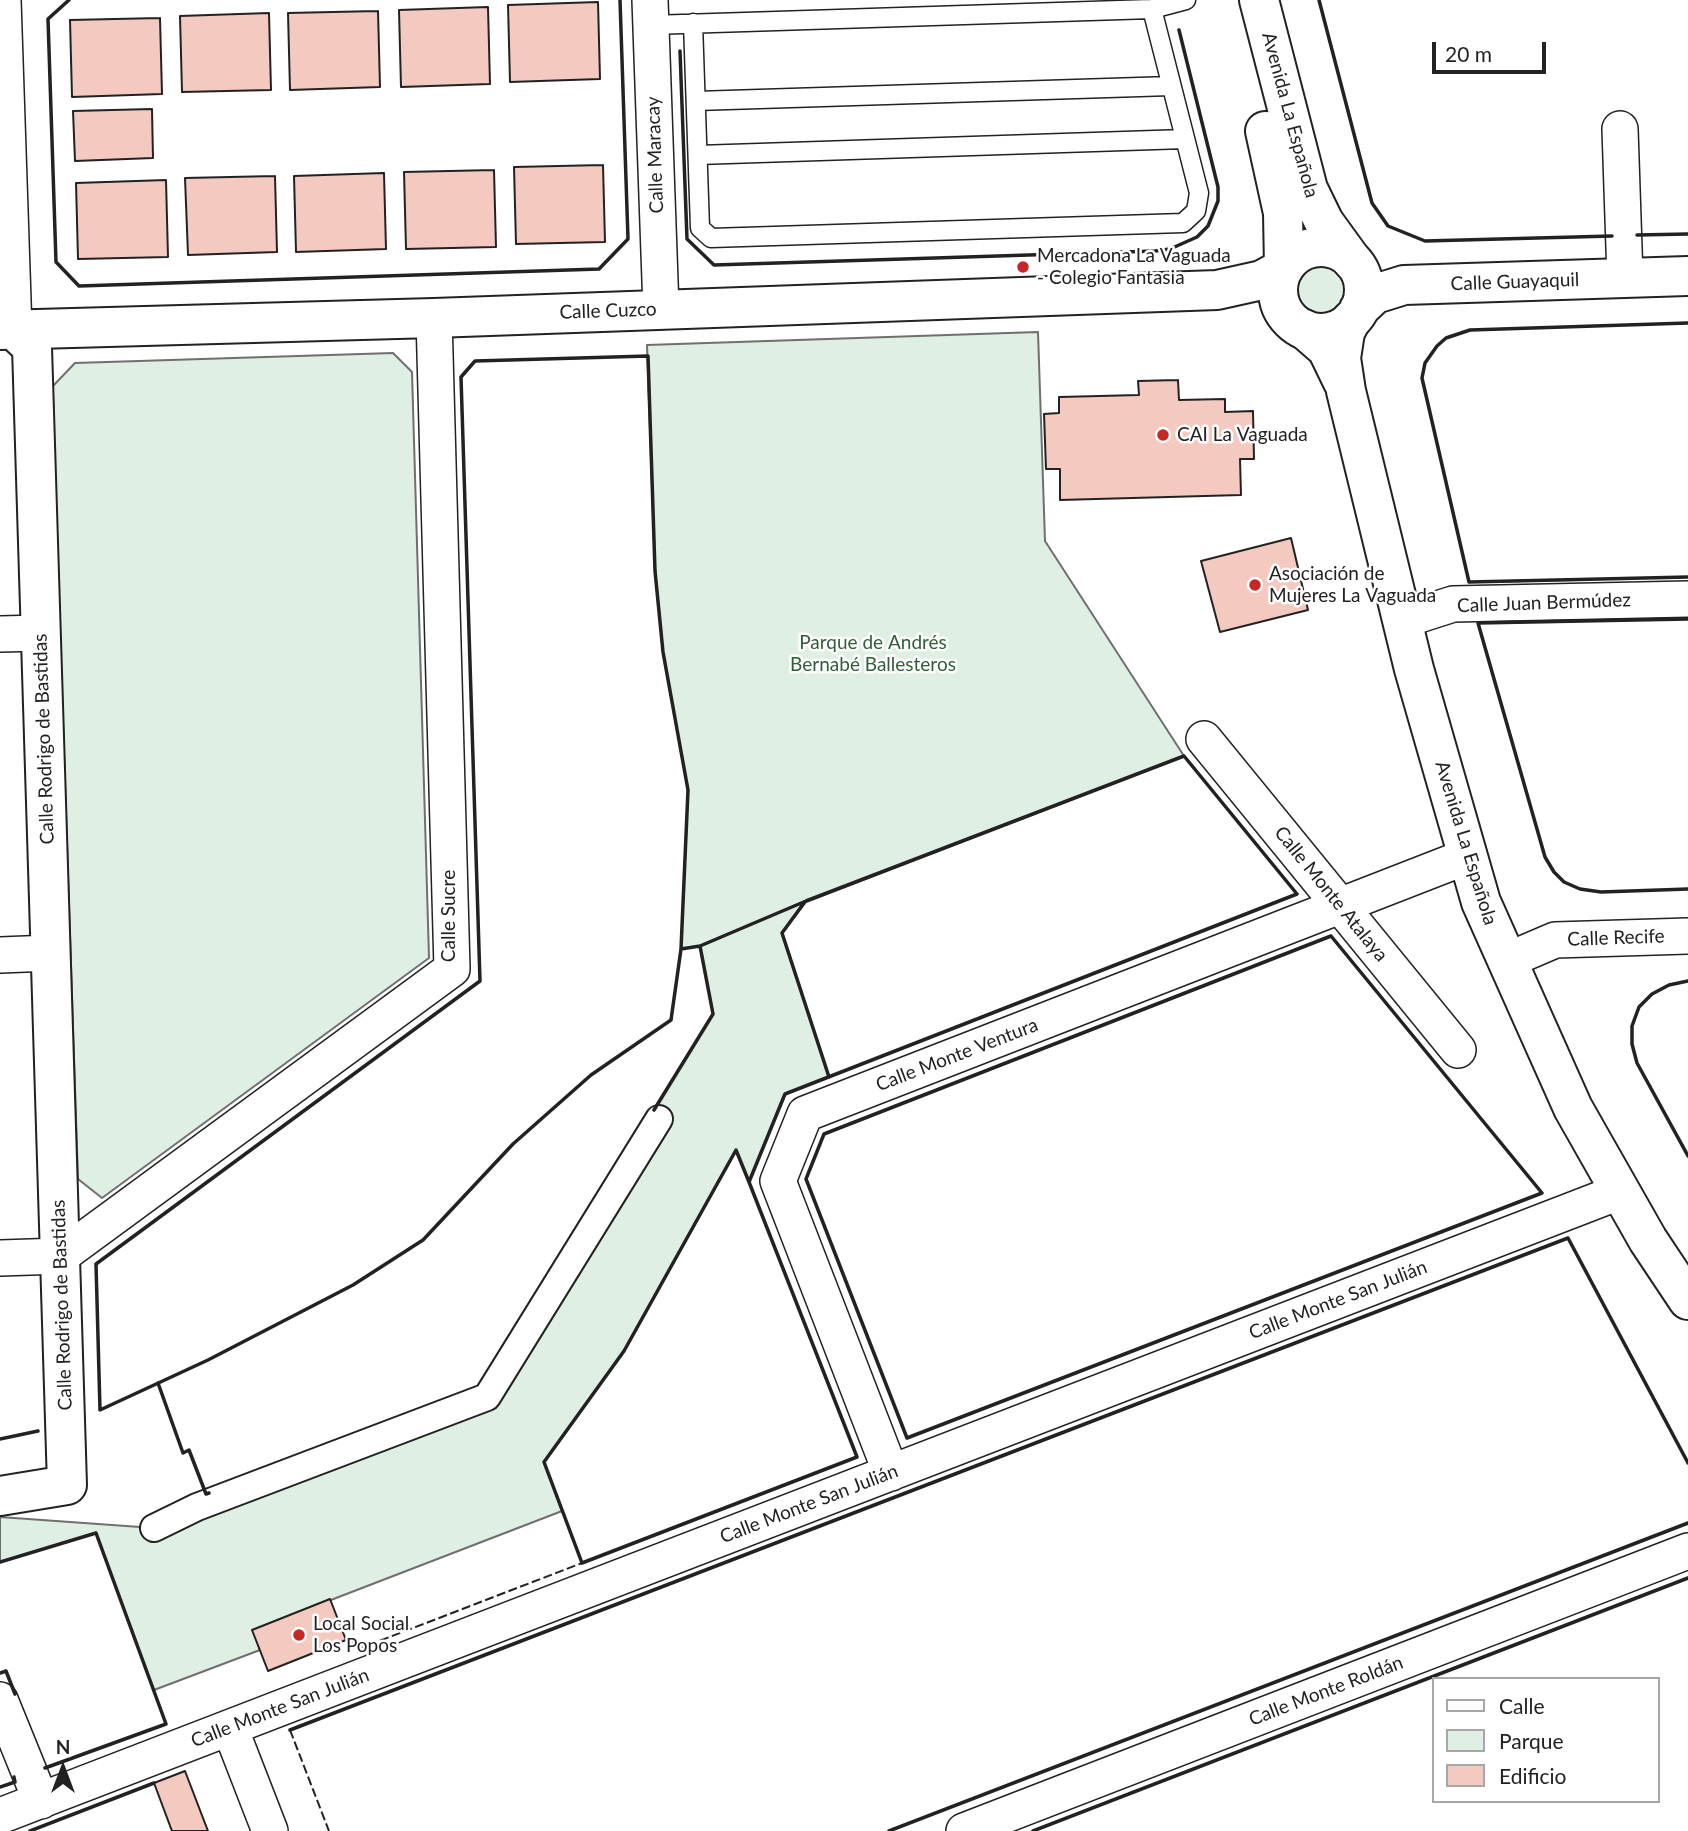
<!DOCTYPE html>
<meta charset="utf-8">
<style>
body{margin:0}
#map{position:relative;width:1688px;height:1831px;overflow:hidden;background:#fff;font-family:Lato,sans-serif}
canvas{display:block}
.legend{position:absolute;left:1432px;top:1677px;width:228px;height:126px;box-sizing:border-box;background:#fff;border:2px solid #a7a7a7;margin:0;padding:9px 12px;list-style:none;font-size:21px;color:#222}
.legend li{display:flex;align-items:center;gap:14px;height:35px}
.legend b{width:35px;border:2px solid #a7a7a7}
.north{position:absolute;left:28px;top:1733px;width:70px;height:70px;-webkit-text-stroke:5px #fff;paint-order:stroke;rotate:0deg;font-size:19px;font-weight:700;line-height:28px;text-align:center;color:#222}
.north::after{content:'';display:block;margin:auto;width:24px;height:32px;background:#222;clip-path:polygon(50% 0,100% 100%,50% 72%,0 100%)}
.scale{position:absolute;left:1432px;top:42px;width:114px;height:32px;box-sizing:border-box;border:4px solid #222;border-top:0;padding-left:9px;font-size:21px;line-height:24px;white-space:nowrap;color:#222;-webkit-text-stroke:5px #fff;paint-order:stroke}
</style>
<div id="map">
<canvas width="1688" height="1831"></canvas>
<ul class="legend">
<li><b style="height:9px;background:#fff"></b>Calle</li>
<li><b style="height:19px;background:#e0efe3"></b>Parque</li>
<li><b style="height:19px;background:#f3c9c0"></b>Edificio</li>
</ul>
<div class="north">N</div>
<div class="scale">20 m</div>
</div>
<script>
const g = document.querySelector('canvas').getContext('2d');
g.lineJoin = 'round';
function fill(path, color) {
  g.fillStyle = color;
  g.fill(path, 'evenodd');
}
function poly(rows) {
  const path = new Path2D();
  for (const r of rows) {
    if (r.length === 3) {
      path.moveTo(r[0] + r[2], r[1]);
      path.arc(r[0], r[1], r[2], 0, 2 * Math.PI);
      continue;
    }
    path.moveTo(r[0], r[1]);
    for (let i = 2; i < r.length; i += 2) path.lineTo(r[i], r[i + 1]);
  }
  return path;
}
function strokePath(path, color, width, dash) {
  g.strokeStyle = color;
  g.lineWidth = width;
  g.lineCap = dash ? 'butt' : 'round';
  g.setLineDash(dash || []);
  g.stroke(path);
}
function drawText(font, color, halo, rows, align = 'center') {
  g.font = font + ' Lato,sans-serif';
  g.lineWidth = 5;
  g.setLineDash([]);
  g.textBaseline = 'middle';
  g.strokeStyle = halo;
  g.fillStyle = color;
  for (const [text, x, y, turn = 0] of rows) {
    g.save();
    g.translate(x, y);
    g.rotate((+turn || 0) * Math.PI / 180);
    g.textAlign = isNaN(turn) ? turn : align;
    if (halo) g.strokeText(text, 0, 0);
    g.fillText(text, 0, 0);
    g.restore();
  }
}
const green = poly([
 [1316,247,1330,248,1360,273,1364,285,1341,328,1293,323,1280,301,1278,290,1302,251,1316,247],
 [1038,332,1045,541,1184,756,806,902,782,933,829,1077,785,1094,749,1182,736,1151,624,1351,544,1462,562,1511,253,1630,260,1650,154,1690,96,1533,0,1562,0,1517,154,1528,487,1397,651,1114,713,1014,700,946,681,949,688,790,663,652,655,571,647,345,1038,332],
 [393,353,412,372,429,958,102,1198,78,1179,52,387,75,363,393,353]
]);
fill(green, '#e0efe3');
strokePath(green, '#6f6f6f', 2);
const building = poly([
 [598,2,600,79,510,82,508,5,598,2],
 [488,7,490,84,401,87,399,10,488,7],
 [378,11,380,87,290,90,288,13,378,11],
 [269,13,271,90,182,92,180,16,269,13],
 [160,18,162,94,72,97,70,20,160,18],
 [152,109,153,158,75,161,73,111,152,109],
 [603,165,605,242,516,244,514,167,603,165],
 [494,170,496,247,406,249,404,172,494,170],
 [384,173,386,249,296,252,294,176,384,173],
 [275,176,277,252,188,255,185,178,275,176],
 [166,180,168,257,78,259,76,183,166,180],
 [1178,380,1179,400,1225,399,1225,412,1253,411,1254,459,1240,459,1241,495,1060,500,1060,469,1046,469,1044,414,1059,413,1059,397,1139,395,1138,381,1178,380],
 [1291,538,1308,610,1220,632,1201,561,1291,538],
 [330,1599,346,1640,268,1671,252,1630,330,1599],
 [185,1771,208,1831,172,1831,154,1783,185,1771]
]);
fill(building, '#f3c9c0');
strokePath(building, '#222', 2);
const service = poly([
 [693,23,700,228,711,238,1183,223,1196,211,1199,193,1152,9],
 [651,25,1152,9,1186,0],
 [696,101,1171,86],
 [698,155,1185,139]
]);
const pedestrian = poly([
 [154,1528,197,1507,487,1397,659,1119]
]);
const minor = poly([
 [3,0,14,330],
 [650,0,661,309],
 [1620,129,1625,278],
 [1403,620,1453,604,1688,599],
 [0,634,41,633],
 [1204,739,1458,1050],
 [0,955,51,953],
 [1506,961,1555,940,1688,936],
 [0,1258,61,1256,452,969,434,318],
 [891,1473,778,1181,805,1114,1468,856],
 [0,1700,41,1801],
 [230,1728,270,1831],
 [0,1816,1619,1192],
 [964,1831,1688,1551]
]);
const tertiary = poly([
 [1259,0,1308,189,1324,222,1353,262],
 [1265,131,1283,213,1284,268],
 [1351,320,1345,332,1341,358,1346,391,1414,669,1481,902,1573,1108,1648,1240,1688,1300],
 [1304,329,1327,349,1343,382],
 [0,1496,67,1485,32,347,14,330]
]);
const secondary = poly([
 [1321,290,43],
 [1359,309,1375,294,1404,285,1688,276],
 [0,330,434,318,1217,290,1262,280,1284,268]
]);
strokePath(service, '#222', 21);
strokePath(pedestrian, '#222', 30);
strokePath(minor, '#222', 38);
strokePath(tertiary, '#222', 42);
strokePath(secondary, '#222', 42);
strokePath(service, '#fff', 18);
strokePath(pedestrian, '#fff', 26);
strokePath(minor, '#fff', 35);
strokePath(tertiary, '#fff', 38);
strokePath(secondary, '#fff', 38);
strokePath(poly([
 [346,1640,361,1648,582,1563],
 [290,1730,329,1831]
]), '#222', 2, [9, 3.5]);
strokePath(poly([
 [69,0,48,19,56,262,79,286,599,269,628,239,620,0],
 [1319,0,1372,203,1388,226,1425,241,1612,236],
 [680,51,687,239,714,265,1155,251,1170,249,1197,237,1208,226,1218,201,1218,187,1179,30],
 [1637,235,1688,234],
 [1688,323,1470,330,1446,338,1437,346,1425,363,1422,378,1469,582,1688,577],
 [1688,619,1478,623,1545,857,1554,872,1564,882,1580,889,1601,892,1688,889],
 [804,903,782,933,829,1077],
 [1331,936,1542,1193,907,1438,806,1179,824,1134,1331,936],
 [681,949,688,790,663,652,655,571,648,356,475,361,461,377,480,981,96,1264,100,1410,208,1360,353,1285,423,1240,513,1144,591,1075,671,1020,681,949,700,946,806,901,1184,756,1297,894,785,1094,749,1182,857,1457,582,1563,544,1462,624,1351,736,1150,749,1182],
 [1688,981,1669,985,1652,994,1639,1007,1632,1026,1632,1044,1637,1063,1688,1156],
 [654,1110,713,1014,700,946],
 [158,1383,183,1453,189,1450,206,1494,209,1493],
 [0,1439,38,1431],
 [0,1562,96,1533,166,1724,45,1768],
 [0,1673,6,1671,15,1694],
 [290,1730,1568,1238,1688,1463],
 [0,1787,15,1782,14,1777],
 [30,1831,154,1783],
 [889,1831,1688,1523],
 [1033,1831,1688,1578]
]), '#222', 3.5);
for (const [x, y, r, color] of [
 [1023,267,7,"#c62828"],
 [1163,435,7,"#c62828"],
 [1255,585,7,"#c62828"],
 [299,1635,7,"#c62828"]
]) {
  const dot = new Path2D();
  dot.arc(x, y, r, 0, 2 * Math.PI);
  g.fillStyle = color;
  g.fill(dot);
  strokePath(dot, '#fff', 2.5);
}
drawText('19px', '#222', '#fff', [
 ["Avenida La Española",1290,115,75],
 ["Calle Maracay",655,155,-92],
 ["Calle Guayaquil",1515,282,-2],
 ["Calle Cuzco",608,311,-2],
 ["Calle Juan Bermúdez",1544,603,-2],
 ["Calle Rodrigo de Bastidas",44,739,-92],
 ["Avenida La Española",1466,843,73],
 ["Calle Monte Atalaya",1331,894,51],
 ["Calle Sucre",449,916,-90],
 ["Calle Recife",1616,938,-2],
 ["Calle Monte Ventura",957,1055,-21],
 ["Calle Monte San Julián",1338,1300,-21],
 ["Calle Rodrigo de Bastidas",62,1305,-92],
 ["Calle Monte San Julián",809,1504,-21],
 ["Calle Monte Roldán",1326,1691,-21],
 ["Calle Monte San Julián",280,1708,-21]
]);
drawText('19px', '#222', '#fff', [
 ["Mercadona La Vaguada",1037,256],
 ["- Colegio Fantasia",1037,278],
 ["CAI La Vaguada",1177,435],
 ["Asociación de",1269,574],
 ["Mujeres La Vaguada",1269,596],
 ["Local Social",313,1624],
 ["Los Popos",313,1646]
], 'left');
drawText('19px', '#2f5e38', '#fff', [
 ["Parque de Andrés",873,643],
 ["Bernabé Ballesteros",873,665]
]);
</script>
